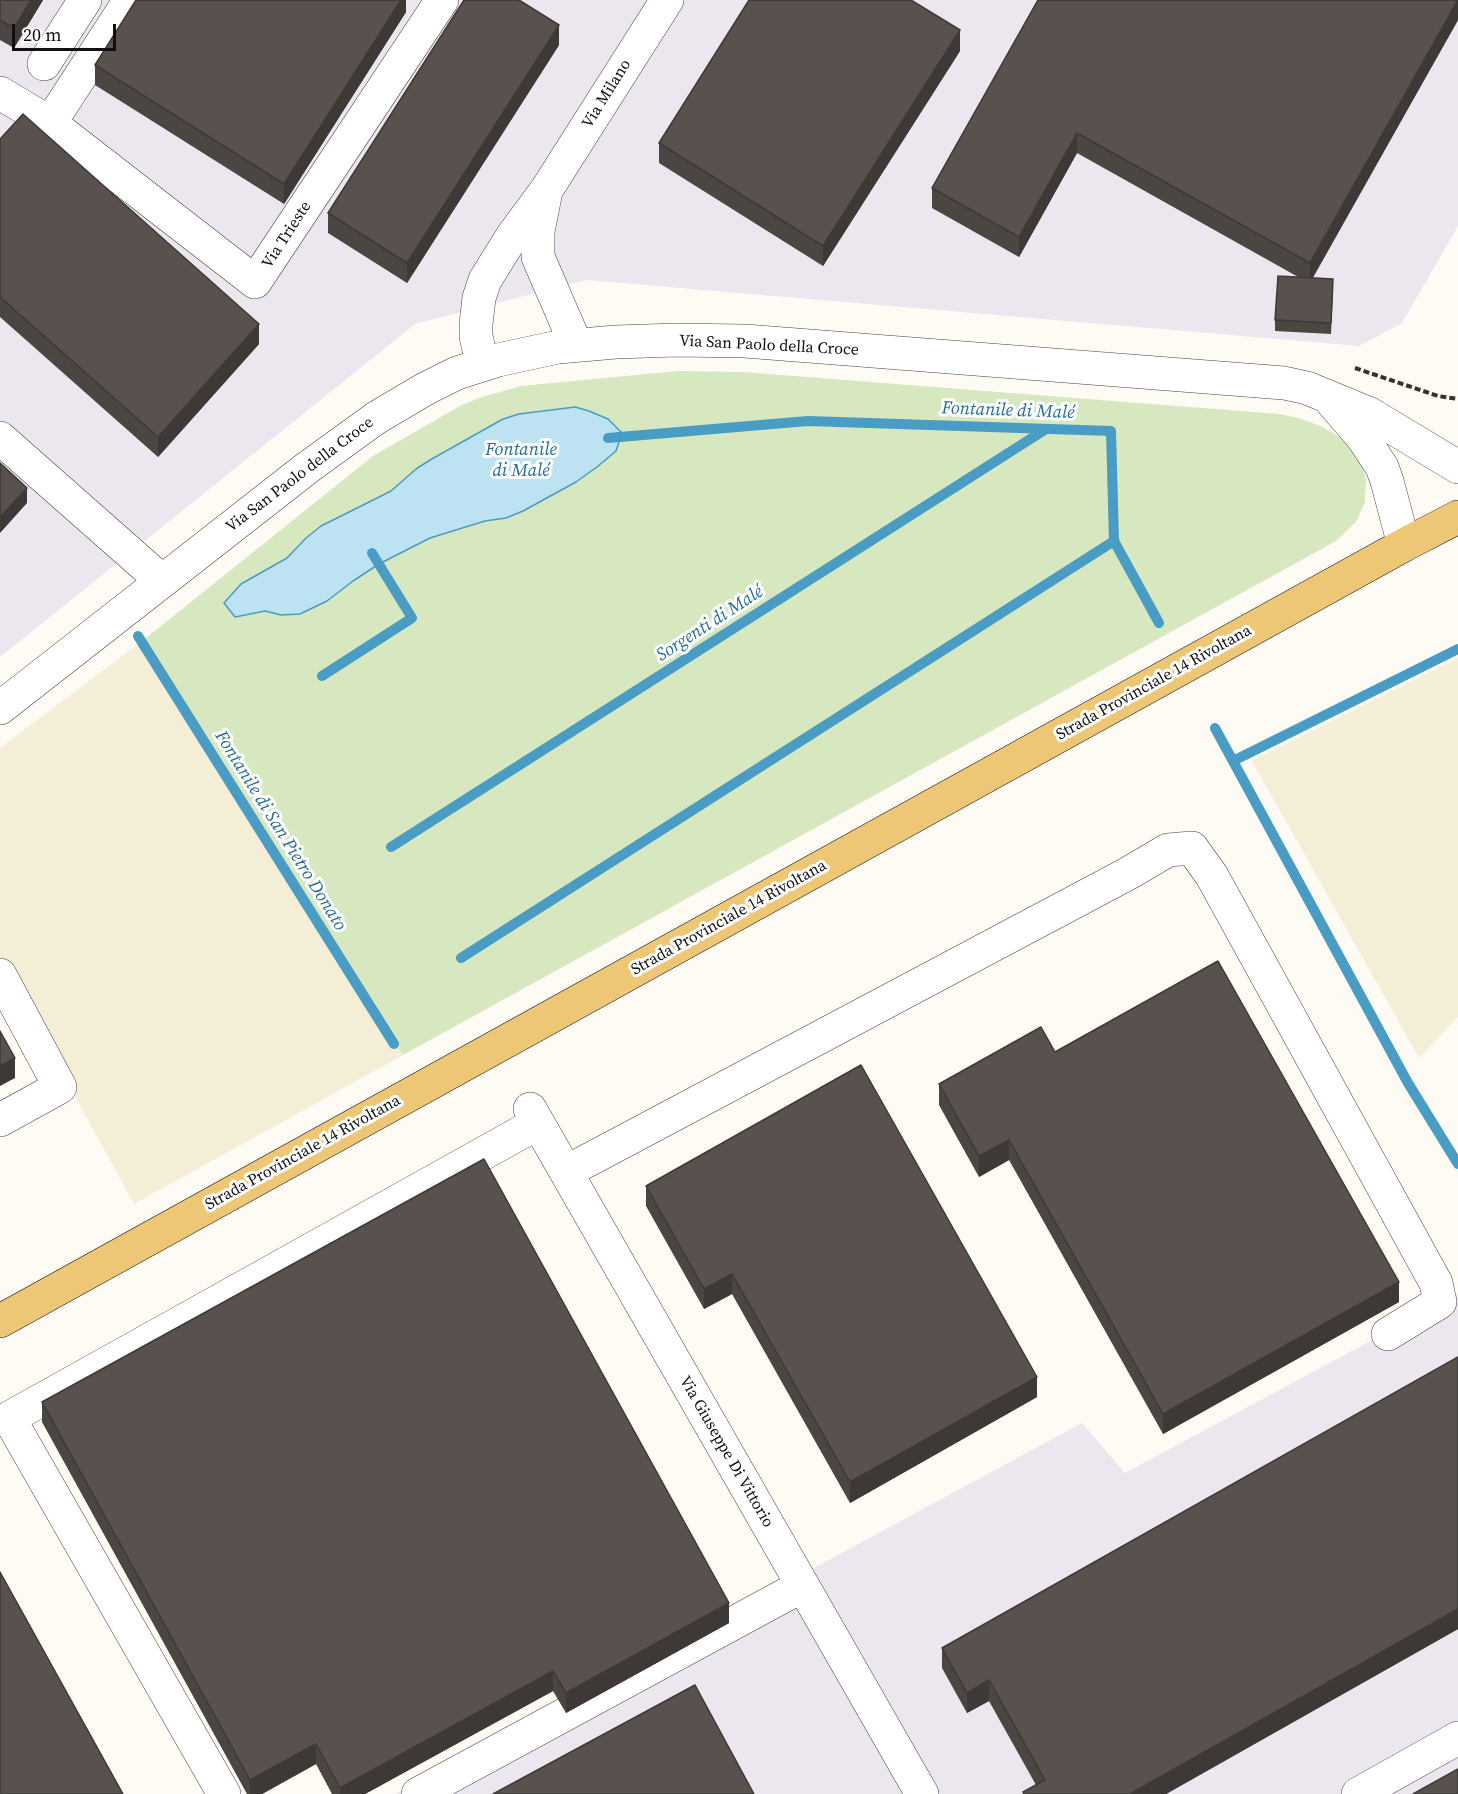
<!DOCTYPE html>
<meta charset="utf-8">
<style>
body{margin:0}
#map{position:relative;width:1458px;height:1794px;overflow:hidden;background:#fefbf4;font-family:"Source Serif 4",serif}
canvas{display:block}
.scale{position:absolute;left:12px;top:24px;width:104px;height:27px;box-sizing:border-box;border:3px solid #101010;border-top:0;padding-left:8px;font-size:18px;line-height:21px;white-space:nowrap;color:#101010;-webkit-text-stroke:4px #fff;paint-order:stroke}
</style>
<div id="map">
<canvas width="1458" height="1794"></canvas>
<div class="scale">20 m</div>
</div>
<script>
const g = document.querySelector('canvas').getContext('2d');
g.lineJoin = 'round';
function fill(path, color) {
  g.fillStyle = color;
  g.fill(path, 'evenodd');
}
function poly(rows) {
  const path = new Path2D();
  for (const r of rows) {
    path.moveTo(r[0], r[1]);
    for (let i = 2; i < r.length; i += 2) path.lineTo(r[i], r[i + 1]);
  }
  return path;
}
function strokePath(path, color, width, dash) {
  g.strokeStyle = color;
  g.lineWidth = width;
  g.lineCap = dash ? 'butt' : 'round';
  g.setLineDash(dash || []);
  g.stroke(path);
}
function drawText(font, color, halo, rows, align = 'center') {
  g.font = font + ' "Source Serif 4",serif';
  g.lineWidth = 6;
  g.setLineDash([]);
  g.textBaseline = 'middle';
  g.strokeStyle = halo;
  g.fillStyle = color;
  for (const [text, x, y, turn = 0] of rows) {
    g.save();
    g.translate(x, y);
    g.rotate((+turn || 0) * Math.PI / 180);
    g.textAlign = isNaN(turn) ? turn : align;
    if (halo) g.strokeText(text, 0, 0);
    g.fillText(text, 0, 0);
    g.restore();
  }
}
fill(poly([
 [0,0,1458,0,1458,226,1402,323,1359,346,587,280,415,324,0,657],
 [1458,1294,1458,1794,396,1794,1082,1423,1125,1473]
]), '#ece6ee');
fill(poly([
 [141,642,403,1055,134,1204,0,959,0,748],
 [1458,658,1458,1017,1419,1058,1252,761]
]), '#f3eed5');
fill(poly([
 [678,371,743,372,1279,414,1299,418,1323,427,1341,438,1354,449,1362,463,1366,480,1365,502,1356,522,1336,541,403,1055,141,642,373,456,460,406,479,398,521,386]
]), '#d7e7bf');
const water = poly([
 [575,407,589,411,608,419,622,433,616,451,597,467,576,482,523,511,506,518,485,521,430,538,379,564,353,581,327,601,300,614,281,615,265,611,235,617,224,603,241,584,287,558,306,538,321,526,391,491,416,469,430,460,503,419,519,414,575,407]
]);
fill(water, '#bde2f2');
strokePath(water, '#499cc3', 1.5);
strokePath(poly([
 [608,438,808,421,1111,431,1114,541,1159,623],
 [138,636,394,1044],
 [322,676,412,618,372,553],
 [1215,728,1408,1083,1458,1164],
 [1233,761,1458,649],
 [391,847,1046,429],
 [461,958,1114,541]
]), '#499cc3', 10);
const minor = poly([
 [44,64,85,0],
 [0,93,50,123,255,282,442,0],
 [50,123,130,0],
 [545,196,538,231,538,257,576,345],
 [482,364,476,336,476,324,479,298,485,280,513,235,547,189,667,0],
 [1331,401,1363,438,1382,467,1387,481,1404,545],
 [0,438,162,581],
 [0,708,307,468,376,418,425,389,457,373,498,360,558,347,616,342,676,340,745,341,1284,383,1307,388,1370,414,1458,467],
 [0,975,60,1087,0,1120],
 [530,1109,922,1794],
 [566,1172,1129,873,1168,850,1192,848,1212,876,1436,1283,1440,1302,1388,1334],
 [224,1794,9,1418,538,1123],
 [418,1794,802,1586],
 [1358,1794,1458,1738]
]);
const major = poly([
 [0,1321,1404,545,1458,517]
]);
strokePath(minor, '#434343', 34);
strokePath(major, '#212121', 34);
strokePath(poly([
 [1355,368,1438,396,1458,399]
]), '#323232', 4, [6, 3]);
strokePath(minor, '#fff', 33);
strokePath(major, '#edc775', 33);
fill(poly([
 [0,0,43,0,14,48,0,40],
 [406,0,406,12,284,204,95,85,95,65],
 [1038,0,1458,0,1458,20,1312,278,1333,290,1331,334,1275,331,1275,320,1300,278,1077,153,1019,257,932,208,932,188],
 [559,45,407,283,328,233,328,213],
 [960,51,823,266,659,163,659,143],
 [0,139,259,344,158,457,0,317],
 [1055,1052,1399,1302,1163,1434,1009,1160,979,1177,939,1105,939,1084],
 [646,1186,1037,1397,850,1503,732,1294,704,1309,646,1206],
 [42,1402,729,1623,566,1713,553,1691,365,1794,332,1794,316,1764,262,1794,247,1794,42,1422],
 [1458,1629,1166,1794,1023,1794,1023,1792,1036,1785,989,1701,967,1713,942,1668,942,1648]
]), '#4c4642');
fill(poly([
 [31,0,43,0,14,48,14,28],
 [401,0,406,0,406,12,284,204,284,184],
 [1458,0,1458,20,1310,283,1310,263],
 [559,25,559,45,407,283,407,263],
 [960,30,960,51,823,266,823,246],
 [1077,133,1077,153,1019,257,1019,237],
 [259,324,259,344,158,457,158,437],
 [27,488,27,503,0,533,0,517],
 [15,1058,15,1078,0,1086,0,1066],
 [1009,1140,1009,1160,979,1177,979,1156],
 [732,1274,732,1294,704,1309,704,1289],
 [1399,1282,1399,1302,1163,1434,1163,1414],
 [1037,1377,1037,1397,850,1503,850,1482],
 [729,1603,729,1623,566,1713,566,1693],
 [1458,1609,1458,1629,1166,1794,1130,1794],
 [553,1671,553,1691,365,1794,340,1794,340,1788],
 [989,1680,989,1701,967,1713,967,1693],
 [316,1744,316,1764,262,1794,250,1794,250,1780]
]), '#3e3936');
const building = poly([
 [0,0,31,0,14,28,0,20,0,0],
 [136,0,401,0,284,184,95,65,136,0],
 [464,0,519,0,559,25,407,263,328,213,464,0],
 [749,0,911,0,960,30,823,246,659,143,749,0],
 [1038,0,1458,0,1310,263,1077,133,1019,237,932,188,1038,0],
 [23,114,259,324,158,437,0,297,0,139,23,114],
 [1278,276,1333,279,1331,323,1275,320,1278,276],
 [0,463,27,488,0,517,0,463],
 [1218,961,1399,1282,1163,1414,1009,1140,979,1156,939,1084,1041,1027,1055,1052,1218,961],
 [0,1031,15,1058,0,1066,0,1031],
 [861,1065,1037,1377,850,1482,732,1274,704,1289,646,1186,861,1065],
 [484,1159,729,1603,566,1693,553,1671,340,1788,316,1744,250,1780,42,1402,484,1159],
 [1458,1357,1458,1609,1130,1794,1024,1794,1023,1792,1045,1780,989,1680,967,1693,942,1648,1458,1357],
 [0,1572,123,1794,0,1794,0,1572],
 [695,1685,754,1794,493,1794,695,1685],
 [1458,1769,1458,1794,1413,1794,1458,1769]
]);
fill(building, '#58514d');
strokePath(building, '#3e3936', 1.5);
drawText('16px', '#101010', '#fff', [
 ["Via Milano",607,94,-58],
 ["Via Trieste",287,235,-57],
 ["Via San Paolo della Croce",769,346,3],
 ["Via San Paolo della Croce",300,475,-37],
 ["Strada Provinciale 14 Rivoltana",1154,683,-29],
 ["Strada Provinciale 14 Rivoltana",729,918,-29],
 ["Strada Provinciale 14 Rivoltana",303,1153,-29],
 ["Via Giuseppe Di Vittorio",726,1452,60]
]);
drawText('italic 18px', '#226e99', '#fff', [
 ["Fontanile di Malé",1008,411,2],
 ["Fontanile",521,450],
 ["di Malé",521,471],
 ["Sorgenti di Malé",710,624,-33],
 ["Fontanile di San Pietro Donato",280,831,58]
]);
</script>
